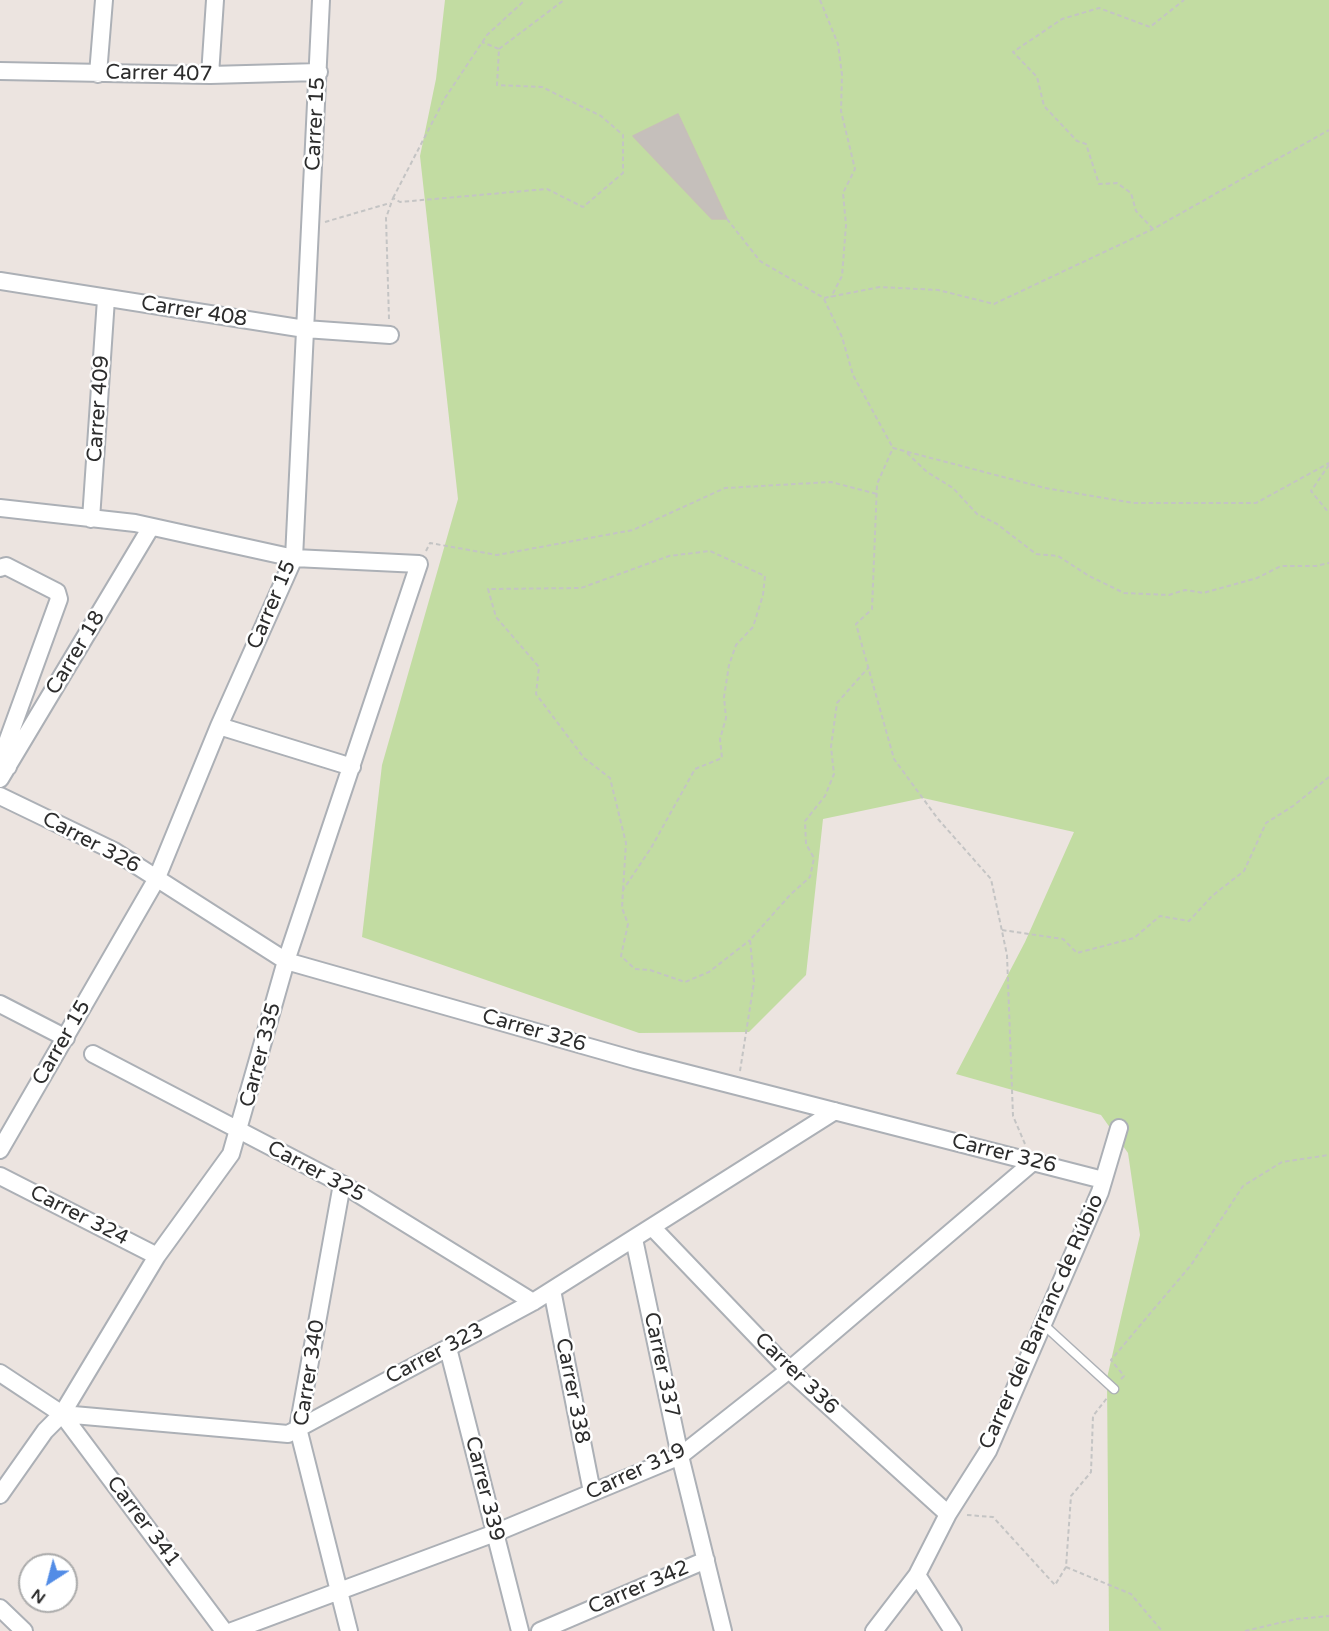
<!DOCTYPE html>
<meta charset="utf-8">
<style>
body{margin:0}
#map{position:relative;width:1329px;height:1631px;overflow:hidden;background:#ece4e0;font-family:"Varela Round",sans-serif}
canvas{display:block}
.north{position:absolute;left:18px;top:1553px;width:60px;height:60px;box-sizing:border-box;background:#fff;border:2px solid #ababab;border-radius:50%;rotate:216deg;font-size:16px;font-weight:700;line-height:24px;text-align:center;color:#2c2c2c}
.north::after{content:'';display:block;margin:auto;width:21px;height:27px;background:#528ce6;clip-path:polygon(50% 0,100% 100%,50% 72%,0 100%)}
</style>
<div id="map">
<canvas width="1329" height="1631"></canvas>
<div class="north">N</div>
</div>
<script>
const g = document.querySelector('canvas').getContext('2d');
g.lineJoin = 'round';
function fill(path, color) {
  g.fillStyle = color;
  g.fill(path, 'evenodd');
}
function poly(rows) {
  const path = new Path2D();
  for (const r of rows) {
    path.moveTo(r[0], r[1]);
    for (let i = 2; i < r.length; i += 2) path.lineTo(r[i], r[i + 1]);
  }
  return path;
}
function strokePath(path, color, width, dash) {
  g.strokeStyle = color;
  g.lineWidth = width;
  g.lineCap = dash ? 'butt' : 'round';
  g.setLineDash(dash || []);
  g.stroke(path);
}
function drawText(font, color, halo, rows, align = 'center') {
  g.font = font + ' "Varela Round",sans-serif';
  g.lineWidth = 5;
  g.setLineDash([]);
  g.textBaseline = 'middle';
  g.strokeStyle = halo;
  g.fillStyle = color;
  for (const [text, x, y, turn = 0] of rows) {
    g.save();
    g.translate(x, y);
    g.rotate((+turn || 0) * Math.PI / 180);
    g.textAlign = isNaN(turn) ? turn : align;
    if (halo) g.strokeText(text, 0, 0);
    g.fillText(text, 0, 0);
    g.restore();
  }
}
fill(poly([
 [445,0,1329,0,1329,1631,1109,1631,1107,1378,1140,1235,1128,1153,1101,1115,956,1074,1025,942,1074,832,923,798,823,819,806,975,749,1032,639,1033,362,937,382,765,458,499,420,156,436,79]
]), '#c2dca2');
const building = poly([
 [678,114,727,219,712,219,633,136,678,114]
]);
fill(building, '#c5bfbb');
strokePath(building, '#c7bfb9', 1.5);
const service = poly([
 [1044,1325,1114,1389]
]);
const minor = poly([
 [0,71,210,75,319,72],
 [98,74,104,0],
 [210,75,215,0],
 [0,281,305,329,390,335],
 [0,508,135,523,294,558,419,564,286,961,231,1154,157,1256,62,1414,45,1431,0,1495],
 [91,519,106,299],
 [0,568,6,566,57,592,59,599,2,756,8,767],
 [219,726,352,767],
 [0,779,151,527],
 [0,796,114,851,286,961,635,1060,1103,1180],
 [0,1004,66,1038],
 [93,1054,342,1184,533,1302],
 [0,1150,156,880,219,726,294,558,321,0],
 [0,1176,157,1256],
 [342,1184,298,1428,349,1631],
 [652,1227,789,1370,948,1514],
 [634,1239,680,1456,723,1631],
 [552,1290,592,1492],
 [448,1348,520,1631],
 [0,1373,62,1414,288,1434,533,1302,835,1111],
 [62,1414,224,1631],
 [917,1575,953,1631],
 [0,1608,24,1631],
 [232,1631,495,1533,680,1456,789,1370,1033,1162],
 [540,1631,706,1560],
 [874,1631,917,1575,948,1514,988,1451,1100,1192,1119,1128]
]);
strokePath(service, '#acb0b6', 11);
strokePath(minor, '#acb0b6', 20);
strokePath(poly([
 [820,0,838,44,842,75,841,111,855,169,843,193,846,225,842,276,831,297],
 [499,49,564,0],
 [393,198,445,98,487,35,525,0],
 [727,219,760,261,824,298,880,287,938,290,994,304,1153,229,1329,130],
 [325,222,390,203],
 [1153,229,1136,211,1131,193,1117,183,1099,184,1086,144,1077,141,1044,106,1037,77,1013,52,1062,19,1099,8,1150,27,1184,0],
 [824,299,842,337,853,375,893,448],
 [389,319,386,218,393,198,400,202,547,189,583,207,623,173,623,135,601,116,542,87,497,85,499,49,482,42],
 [907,453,927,472,953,488,977,514,997,524,1036,554,1058,556,1089,576,1124,593,1169,595,1185,590,1203,593,1257,578,1281,566,1316,566,1329,563],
 [1329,465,1311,491,1329,513],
 [426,551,430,543,497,555,633,530,725,488,831,482,877,494],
 [623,890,626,843,610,778,584,758,536,694,539,667,496,617,488,589,581,588,669,556,710,551,765,576,763,595,753,627,736,645,729,665,724,697,726,718,720,739,722,758,695,769,651,848,623,890,622,908,628,924,621,956,635,969,650,970,685,982,709,972,750,940],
 [1002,930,1063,939,1077,953,1134,938,1160,916,1189,921,1212,896,1244,871,1266,823,1293,806,1329,777],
 [740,1071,754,982,750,940,790,895,810,877,814,858,806,844,805,821,825,796,834,774,831,747,837,703,868,668],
 [1025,1144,1013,1116,1007,955,991,879,938,819,894,759,856,624,872,609,877,484,893,448,1045,488,1134,503,1256,503,1329,463],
 [1121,1379,1124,1376,1111,1360,1191,1265,1243,1186,1282,1162,1329,1155],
 [967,1515,993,1517,1055,1585,1066,1567,1071,1496,1091,1472,1093,1416,1107,1398],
 [1066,1567,1131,1594,1162,1631],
 [1245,1631,1296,1619,1329,1616]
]), '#c4c4c4', 2, [4.5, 3]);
strokePath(service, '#fff', 8);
strokePath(minor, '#fff', 16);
drawText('21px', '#2c2c2c', '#fff', [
 ["Carrer 407",159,74,1],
 ["Carrer 15",316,124,-87],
 ["Carrer 408",194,312,9],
 ["Carrer 409",99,409,-86],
 ["Carrer 15",272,605,-67],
 ["Carrer 18",76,653,-59],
 ["Carrer 326",91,843,28],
 ["Carrer 326",534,1031,16],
 ["Carrer 15",62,1043,-60],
 ["Carrer 335",261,1055,-75],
 ["Carrer 326",1004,1154,14],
 ["Carrer 325",316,1172,28],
 ["Carrer 324",79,1216,27],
 ["Carrer del Barranc de Rúbio",1042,1322,-66],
 ["Carrer 323",435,1354,-28],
 ["Carrer 337",661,1365,78],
 ["Carrer 340",310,1373,-81],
 ["Carrer 336",796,1374,44],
 ["Carrer 338",572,1391,79],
 ["Carrer 319",636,1472,-25],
 ["Carrer 339",484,1489,76],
 ["Carrer 341",143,1522,53],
 ["Carrer 342",639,1588,-23]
]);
</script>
